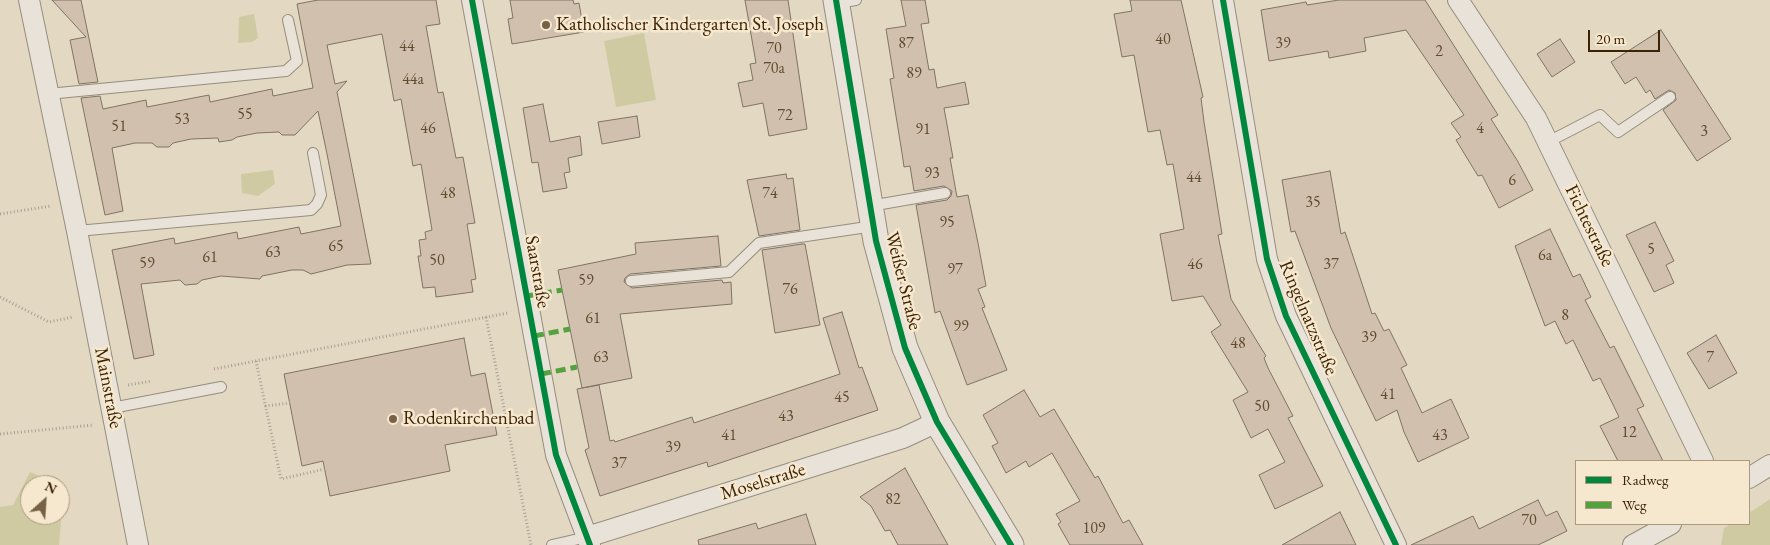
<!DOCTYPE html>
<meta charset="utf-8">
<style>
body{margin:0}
#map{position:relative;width:1770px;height:545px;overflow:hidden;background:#e3d8c2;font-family:"EB Garamond",serif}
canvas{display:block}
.legend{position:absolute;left:1575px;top:460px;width:175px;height:65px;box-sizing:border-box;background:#f6e8cf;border:1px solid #ac997e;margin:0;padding:6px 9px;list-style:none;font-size:15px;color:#3d2305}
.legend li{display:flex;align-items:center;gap:10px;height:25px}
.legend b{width:25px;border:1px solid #ac997e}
.north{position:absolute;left:20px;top:475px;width:50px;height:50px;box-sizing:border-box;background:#f6e8cf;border:1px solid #ac997e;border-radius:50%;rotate:26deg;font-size:14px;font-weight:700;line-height:20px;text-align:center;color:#3d2305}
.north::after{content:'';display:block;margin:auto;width:18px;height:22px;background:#776247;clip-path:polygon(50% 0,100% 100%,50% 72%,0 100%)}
.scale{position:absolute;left:1588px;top:30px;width:72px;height:22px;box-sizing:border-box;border:2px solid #3d2305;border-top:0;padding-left:6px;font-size:15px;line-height:18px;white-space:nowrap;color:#3d2305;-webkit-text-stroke:4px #f6e8cf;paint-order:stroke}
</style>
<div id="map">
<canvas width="1770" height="545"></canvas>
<ul class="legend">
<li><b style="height:6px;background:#00873e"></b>Radweg</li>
<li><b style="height:6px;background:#54a23d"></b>Weg</li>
</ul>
<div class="north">N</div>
<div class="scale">20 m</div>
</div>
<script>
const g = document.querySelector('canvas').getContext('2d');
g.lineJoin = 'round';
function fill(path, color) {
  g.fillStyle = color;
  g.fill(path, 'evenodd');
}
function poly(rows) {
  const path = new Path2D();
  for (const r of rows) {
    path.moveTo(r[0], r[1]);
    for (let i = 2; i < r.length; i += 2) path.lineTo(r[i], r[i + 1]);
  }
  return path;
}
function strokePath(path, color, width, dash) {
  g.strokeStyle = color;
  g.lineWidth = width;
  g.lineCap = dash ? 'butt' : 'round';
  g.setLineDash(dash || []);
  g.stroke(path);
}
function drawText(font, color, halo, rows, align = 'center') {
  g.font = font + ' "EB Garamond",serif';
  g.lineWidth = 5;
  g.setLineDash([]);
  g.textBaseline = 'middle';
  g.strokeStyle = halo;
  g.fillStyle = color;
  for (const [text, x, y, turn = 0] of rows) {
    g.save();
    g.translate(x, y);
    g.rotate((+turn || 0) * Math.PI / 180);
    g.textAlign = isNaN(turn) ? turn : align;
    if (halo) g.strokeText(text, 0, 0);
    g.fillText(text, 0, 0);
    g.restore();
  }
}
fill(poly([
 [254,14,258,38,252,42,238,43,239,17],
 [644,33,656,100,616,107,604,41],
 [273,170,275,184,258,196,242,193,241,174],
 [30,472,60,485,30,485,30,515,60,515,60,485,64,487,59,545,0,545,0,507,13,505],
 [1770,499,1770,545,1721,545,1724,528,1731,524,1749,524,1749,513]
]), '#d0caa3');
const building = poly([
 [52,0,81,0,98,82,79,84,70,40,86,37,52,0],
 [318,0,436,0,440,24,426,26,438,93,443,92,456,158,463,157,475,223,467,224,476,279,471,280,473,292,436,297,435,287,423,288,418,256,421,256,419,240,426,239,425,232,432,230,421,164,413,166,401,99,394,101,382,34,327,45,335,84,347,81,337,92,371,264,347,265,311,274,303,270,292,270,262,276,260,279,221,276,202,280,197,284,185,285,180,280,141,284,154,355,134,359,112,250,174,238,175,244,237,232,238,239,299,227,301,234,341,226,327,154,318,111,295,135,282,135,279,132,257,133,237,137,232,140,219,142,218,138,191,139,173,143,169,147,157,147,152,143,135,143,112,148,123,211,105,215,81,98,100,96,103,109,146,100,147,107,209,95,210,102,272,89,273,96,313,88,297,4,318,0],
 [510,0,573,0,574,4,579,3,584,32,512,44,508,19,513,18,510,0],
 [745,0,788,0,807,129,769,136,763,103,743,107,738,83,753,80,750,64,756,63,745,0],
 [901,0,925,0,929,23,921,24,929,70,934,69,937,88,965,82,969,104,944,108,953,158,950,158,957,197,968,195,978,243,986,286,978,289,985,307,982,308,1007,370,967,385,940,311,935,313,916,205,947,200,951,196,952,191,944,186,914,191,910,166,904,167,902,153,890,79,894,78,886,29,906,26,901,0],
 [1130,0,1181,0,1203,97,1201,98,1204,122,1222,234,1218,235,1231,299,1266,356,1264,358,1268,368,1293,416,1288,418,1323,486,1275,509,1259,475,1285,462,1268,429,1251,438,1233,400,1248,392,1211,332,1221,325,1203,296,1172,301,1160,234,1184,229,1173,164,1167,165,1160,130,1148,132,1134,55,1122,57,1114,14,1132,11,1130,0],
 [1339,0,1425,0,1498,115,1491,119,1517,160,1533,190,1499,208,1482,175,1478,176,1456,140,1461,137,1451,123,1464,115,1406,30,1364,38,1366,51,1329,58,1328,51,1269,61,1261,10,1306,2,1307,5,1339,0],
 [1661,30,1731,139,1697,161,1663,110,1676,100,1675,93,1669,90,1655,99,1650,90,1646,93,1636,77,1625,84,1611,62,1661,30],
 [1560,39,1575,62,1552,77,1537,54,1560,39],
 [543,104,550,142,580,136,582,155,568,158,570,172,564,173,567,188,543,192,538,162,532,163,523,108,543,104],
 [637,116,640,137,602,144,598,122,637,116],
 [1330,171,1341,234,1345,232,1372,314,1375,313,1384,331,1389,329,1407,365,1401,368,1422,413,1451,399,1469,438,1418,462,1404,432,1397,410,1376,421,1331,328,1295,231,1291,232,1282,180,1330,171],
 [786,174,787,179,793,178,800,230,759,236,747,180,786,174],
 [1655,222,1674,261,1666,265,1674,283,1654,292,1626,235,1655,222],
 [1550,229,1573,277,1580,274,1591,297,1585,300,1610,348,1614,346,1644,406,1637,409,1663,461,1618,461,1600,426,1619,417,1600,378,1593,381,1573,340,1566,344,1555,321,1545,326,1515,246,1550,229],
 [718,236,721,266,630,274,625,278,624,282,632,288,722,280,723,283,731,282,732,304,620,314,632,378,582,388,558,270,636,254,635,243,718,236],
 [802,244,805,244,820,325,775,333,762,250,802,244],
 [842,312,859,368,862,367,878,410,708,467,707,462,600,496,585,450,589,448,577,389,599,385,610,441,614,440,615,442,692,417,694,423,840,374,823,318,842,312],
 [1716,335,1737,373,1709,389,1687,353,1716,335],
 [464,338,471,376,485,373,497,435,445,445,450,471,330,496,323,461,302,466,284,374,464,338],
 [1024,390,1040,417,1054,409,1095,478,1098,476,1123,523,1129,520,1143,545,1070,545,1058,524,1061,522,1056,514,1080,501,1052,453,1029,467,1026,461,1006,473,992,446,998,443,983,415,1024,390],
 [905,468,916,488,948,545,898,545,890,530,885,531,871,506,860,497,905,468],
 [1538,500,1546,516,1557,511,1567,531,1538,545,1411,545,1473,516,1479,529,1538,500],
 [1340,512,1356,545,1282,545,1340,512],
 [806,514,816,545,699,545,698,540,756,523,758,529,806,514]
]);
fill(building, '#d1c0ae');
strokePath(building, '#7e7464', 1);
const service = poly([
 [837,3,856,0],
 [48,94,286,71,297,61,288,20],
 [1548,142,1600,115,1618,132,1670,97],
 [870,206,945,193],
 [77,231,311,210,317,204,321,195,313,153],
 [631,281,729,272,759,243,874,226],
 [112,408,221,387],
 [552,545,587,537]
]);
const minor = poly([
 [29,0,77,231,138,545],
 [472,0,556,455,590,545],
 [1223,0,1267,259,1286,316,1396,545],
 [1458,0,1536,118,1703,461],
 [1749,478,1770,465],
 [587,537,903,438,937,422],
 [1633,545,1671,524]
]);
const tertiary = poly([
 [836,0,876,241,905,348,937,422,1011,545]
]);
strokePath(service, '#968d7d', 12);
strokePath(minor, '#968d7d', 22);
strokePath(tertiary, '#968d7d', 27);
strokePath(poly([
 [0,214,51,206],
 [0,297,49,322,73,317],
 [486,317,531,545],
 [256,361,281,479,325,469],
 [214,369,508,313],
 [128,385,152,381],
 [265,406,290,403],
 [0,434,94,425]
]), '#a8a095', 3, [1, 2.5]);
strokePath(service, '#e8e2d8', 10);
strokePath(minor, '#e8e2d8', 20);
strokePath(tertiary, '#e8e2d8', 25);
strokePath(poly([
 [527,296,562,290],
 [534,336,570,329],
 [541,374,577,367]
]), '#54a23d', 5, [10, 5]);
strokePath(poly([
 [472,0,556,455,590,545],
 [836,0,876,241,905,348,937,422,1011,545],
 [1223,0,1267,259,1286,316,1396,545]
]), '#00873e', 6);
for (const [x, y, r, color] of [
 [546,25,5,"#776247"],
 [393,419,5,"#776247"]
]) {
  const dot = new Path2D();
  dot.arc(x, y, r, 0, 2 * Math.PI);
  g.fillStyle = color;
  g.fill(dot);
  strokePath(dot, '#f6e8cf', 2);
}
drawText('16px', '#624a2f', null, [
 ["40",1163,40],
 ["87",906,44],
 ["39",1283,44],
 ["44",407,47],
 ["70",774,49],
 ["2",1439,52],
 ["70a",774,69],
 ["89",914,74],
 ["44a",413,80],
 ["55",245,115],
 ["72",785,116],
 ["53",182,120],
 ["51",119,127],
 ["46",428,129],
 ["4",1480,129],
 ["91",923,130],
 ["3",1704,132],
 ["93",932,174],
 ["44",1194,178],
 ["6",1512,181],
 ["48",448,194],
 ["74",770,194],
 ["35",1313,203],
 ["95",947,223],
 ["65",336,247],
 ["5",1651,250],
 ["63",273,253],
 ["6a",1545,256],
 ["61",210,258],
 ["50",437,261],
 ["59",147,264],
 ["46",1195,265],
 ["37",1331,265],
 ["97",955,270],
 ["59",586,281],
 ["76",790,290],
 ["8",1565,316],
 ["61",593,319],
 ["99",961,327],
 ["39",1369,338],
 ["48",1238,344],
 ["63",601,358],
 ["7",1710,358],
 ["41",1388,395],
 ["45",842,398],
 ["50",1262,407],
 ["43",786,417],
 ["12",1629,433],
 ["41",729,436],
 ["43",1440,436],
 ["39",673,448],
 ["37",619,464],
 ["82",893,500],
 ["70",1529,521],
 ["109",1094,529]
]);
drawText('19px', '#3d2305', '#f6e8cf', [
 ["Katholischer Kindergarten St. Joseph",556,25],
 ["Rodenkirchenbad",403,419]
], 'left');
drawText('19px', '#3d2305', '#f6e8cf', [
 ["Fichtestraße",1589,226,64],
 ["Saarstraße",537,272,80],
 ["Weißer Straße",903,281,76],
 ["Ringelnatzstraße",1308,318,67],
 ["Mainstraße",108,388,79],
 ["Moselstraße",763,482,-17]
]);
</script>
